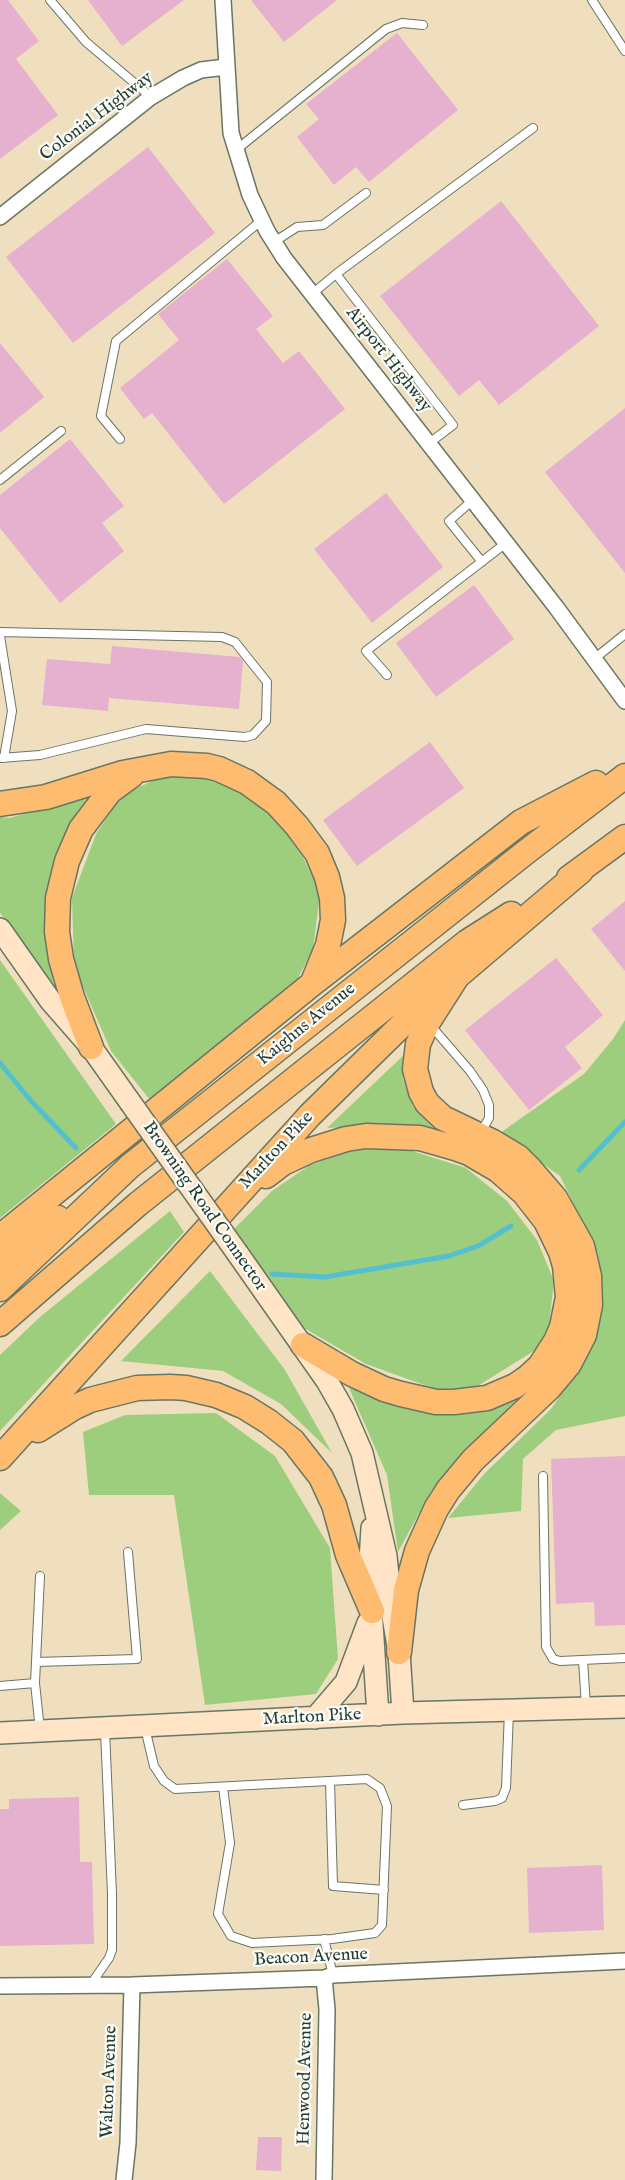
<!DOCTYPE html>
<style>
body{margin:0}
canvas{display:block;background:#efdfbe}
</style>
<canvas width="625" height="2180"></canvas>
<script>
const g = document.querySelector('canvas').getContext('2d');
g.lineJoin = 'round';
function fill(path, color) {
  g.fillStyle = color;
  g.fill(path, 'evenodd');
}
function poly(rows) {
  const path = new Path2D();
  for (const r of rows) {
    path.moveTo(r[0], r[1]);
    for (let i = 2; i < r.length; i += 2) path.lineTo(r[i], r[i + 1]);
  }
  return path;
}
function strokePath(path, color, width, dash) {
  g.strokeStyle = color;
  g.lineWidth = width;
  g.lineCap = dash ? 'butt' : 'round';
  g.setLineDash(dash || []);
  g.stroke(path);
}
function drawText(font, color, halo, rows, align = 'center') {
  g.font = font + ' "IM FELL English",serif';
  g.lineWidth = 4.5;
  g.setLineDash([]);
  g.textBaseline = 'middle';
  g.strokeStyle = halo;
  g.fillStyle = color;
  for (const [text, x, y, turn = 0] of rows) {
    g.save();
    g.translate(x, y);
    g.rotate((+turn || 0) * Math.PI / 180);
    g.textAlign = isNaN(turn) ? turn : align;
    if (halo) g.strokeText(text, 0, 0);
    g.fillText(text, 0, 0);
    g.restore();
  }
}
fill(poly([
 [161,777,204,777,248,795,291,832,320,893,313,949,297,980,150,1100,111,1051,74,966,72,898,96,834,122,795],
 [91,796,54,856,45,932,55,992,0,913,0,817,9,818],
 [0,960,116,1124,0,1218],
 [625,1020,625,1416,556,1430,523,1459,521,1511,448,1518,484,1474,552,1408,597,1336,598,1254,560,1176,500,1133,584,1074,613,1039],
 [408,1051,403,1079,413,1107,440,1129,409,1124,327,1128],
 [359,1149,409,1150,466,1168,507,1201,537,1240,554,1281,549,1325,537,1349,476,1387,441,1391,366,1364,304,1328,234,1229,272,1191,310,1165],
 [170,1211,184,1232,0,1431,0,1355,40,1317],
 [210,1271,285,1370,332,1453,281,1404,223,1371,121,1361],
 [349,1388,434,1415,517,1400,431,1491,398,1552,387,1475],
 [216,1413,275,1456,330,1548,338,1659,316,1694,205,1705,174,1495,89,1495,83,1432,125,1415],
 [0,1493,21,1511,0,1530]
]), '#9cce7d');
strokePath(poly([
 [0,1063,32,1102,76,1148],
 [579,1170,625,1122],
 [272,1274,325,1277,449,1256,478,1246,511,1226]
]), '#54c0cf', 5);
fill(poly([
 [0,0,8,0,39,41,16,59,58,115,0,159],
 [88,0,184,0,122,46],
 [251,0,337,0,284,42],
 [397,33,458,110,369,182,356,167,334,185,297,137,319,119,306,104],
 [148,147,215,233,73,343,6,257],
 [501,201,599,326,499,405,479,380,459,396,380,296],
 [227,259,273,316,256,329,283,363,299,351,345,409,224,504,152,413,144,419,120,388,179,340,158,314],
 [0,343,44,397,0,433],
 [625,408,625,573,545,472],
 [70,439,124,506,102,523,124,551,60,603,0,528,0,495],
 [386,493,443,567,372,623,314,549],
 [474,585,514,639,436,697,396,643],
 [112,646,240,657,243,661,239,709,109,698,108,711,42,705,47,659,110,664],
 [430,742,464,788,357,866,323,820],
 [625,901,625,971,591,929],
 [556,958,603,1015,565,1047,582,1068,529,1110,465,1030],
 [625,1456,625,1625,595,1626,594,1602,556,1604,551,1459],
 [79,1797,80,1862,92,1862,94,1944,0,1946,0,1809,9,1809,9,1799],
 [602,1865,604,1930,529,1933,527,1868],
 [258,2137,282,2137,281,2171,256,2170]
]), '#e6b0cf');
const service = poly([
 [50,0,86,42,151,97],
 [592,0,625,51],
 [236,150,386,29,402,23,423,25],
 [274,242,297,227,323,225,366,193],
 [336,274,533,128],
 [312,294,336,274,453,425,428,444],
 [120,439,101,416,116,341,262,220],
 [0,480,61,431],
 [473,500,449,521,482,562],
 [0,632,222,637,235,642,267,682,266,721,253,735,245,737,146,729,40,755,0,758],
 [0,636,12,711,4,758],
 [594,659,625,634],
 [387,675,366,651,506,543],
 [432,1027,470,1071,483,1090,489,1105,489,1118,480,1134],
 [543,1476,546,1647,553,1659,560,1661,625,1658],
 [40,1576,35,1683,40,1730],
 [583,1660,586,1706],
 [36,1662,137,1659,128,1552],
 [0,1686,35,1683],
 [145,1728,154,1766,164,1781,175,1789,367,1779,380,1788,387,1806,382,1925,375,1933,332,1939,252,1943,231,1936,218,1914,230,1843,223,1787],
 [330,1781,333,1886,384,1890],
 [463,1805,495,1801,502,1798,506,1788,509,1711],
 [324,1939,333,1975],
 [91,1984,109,1958,112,1950,112,1894,105,1730]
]);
const minor = poly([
 [223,0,231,133,250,195,267,231,284,258,556,607,625,701],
 [0,217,151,97,183,78,201,70,226,67],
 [0,1986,132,1985,324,1978,333,1975,625,1961],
 [124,2180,128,2143,132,1985],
 [324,2180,327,2009,324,1978]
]);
const secondary = poly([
 [0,929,50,1000,91,1047,130,1102],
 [238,1254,327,1381,343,1409,362,1453,386,1556,391,1605,399,1652,403,1713],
 [372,1528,369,1578,378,1715],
 [315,1718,346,1682,368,1623],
 [0,1733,403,1713,625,1707]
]);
const trunk = poly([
 [0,804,46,797,123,773,171,764,207,766,219,769,247,782,276,803,297,826,317,853,327,877,332,898,333,920,328,945,313,982],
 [569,878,625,837],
 [91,1047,72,997,61,959,57,932,58,898,67,861,81,829,110,791,132,775],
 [266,1176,283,1163,311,1150,346,1139,366,1136,420,1138,455,1148,469,1153,498,1170,524,1193,546,1221,561,1252,565,1266,568,1297,562,1327,556,1341,540,1366,528,1377,515,1386,487,1398,454,1402,436,1402,401,1394,384,1389,352,1374,303,1345],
 [0,1237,312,984,521,822,596,783],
 [0,1262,58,1218],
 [0,1289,130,1166,526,852,625,776],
 [0,1324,138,1204,467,942,511,914],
 [38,1430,73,1408,90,1400,137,1388,170,1387,186,1388,216,1395,245,1407,269,1422,293,1441,321,1477,334,1505,348,1555,372,1611],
 [0,1458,310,1115,414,1013,581,871],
 [399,1652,406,1590,417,1551,436,1509,448,1490,473,1460,549,1388,569,1364,584,1335,590,1305,589,1276,582,1246,555,1198,530,1169,518,1157,493,1142,443,1118,427,1103,421,1092,415,1069,418,1044,428,1022,458,975]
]);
strokePath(service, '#687664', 10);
strokePath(minor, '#687664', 18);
strokePath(secondary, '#687664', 24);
strokePath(trunk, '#687664', 27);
strokePath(service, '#fff', 8);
strokePath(minor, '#fff', 15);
strokePath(secondary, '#ffe4c6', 21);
strokePath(trunk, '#febc70', 24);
const secondaryBridge = poly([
 [130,1102,238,1254]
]);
strokePath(secondaryBridge, '#687664', 24, []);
strokePath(secondaryBridge, '#ffe4c6', 21);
drawText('18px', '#1f3d34', '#fdfcf7', [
 ["Colonial Highway",97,117,-37],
 ["Airport Highway",388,360,52],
 ["Kaighns Avenue",307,1025,-39],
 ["Marlton Pike",277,1151,-47],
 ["Browning Road Connector",204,1207,55],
 ["Marlton Pike",312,1718,-3],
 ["Beacon Avenue",311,1958,-3],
 ["Henwood Avenue",306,2079,-89],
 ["Walton Avenue",110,2082,-88]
]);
</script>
